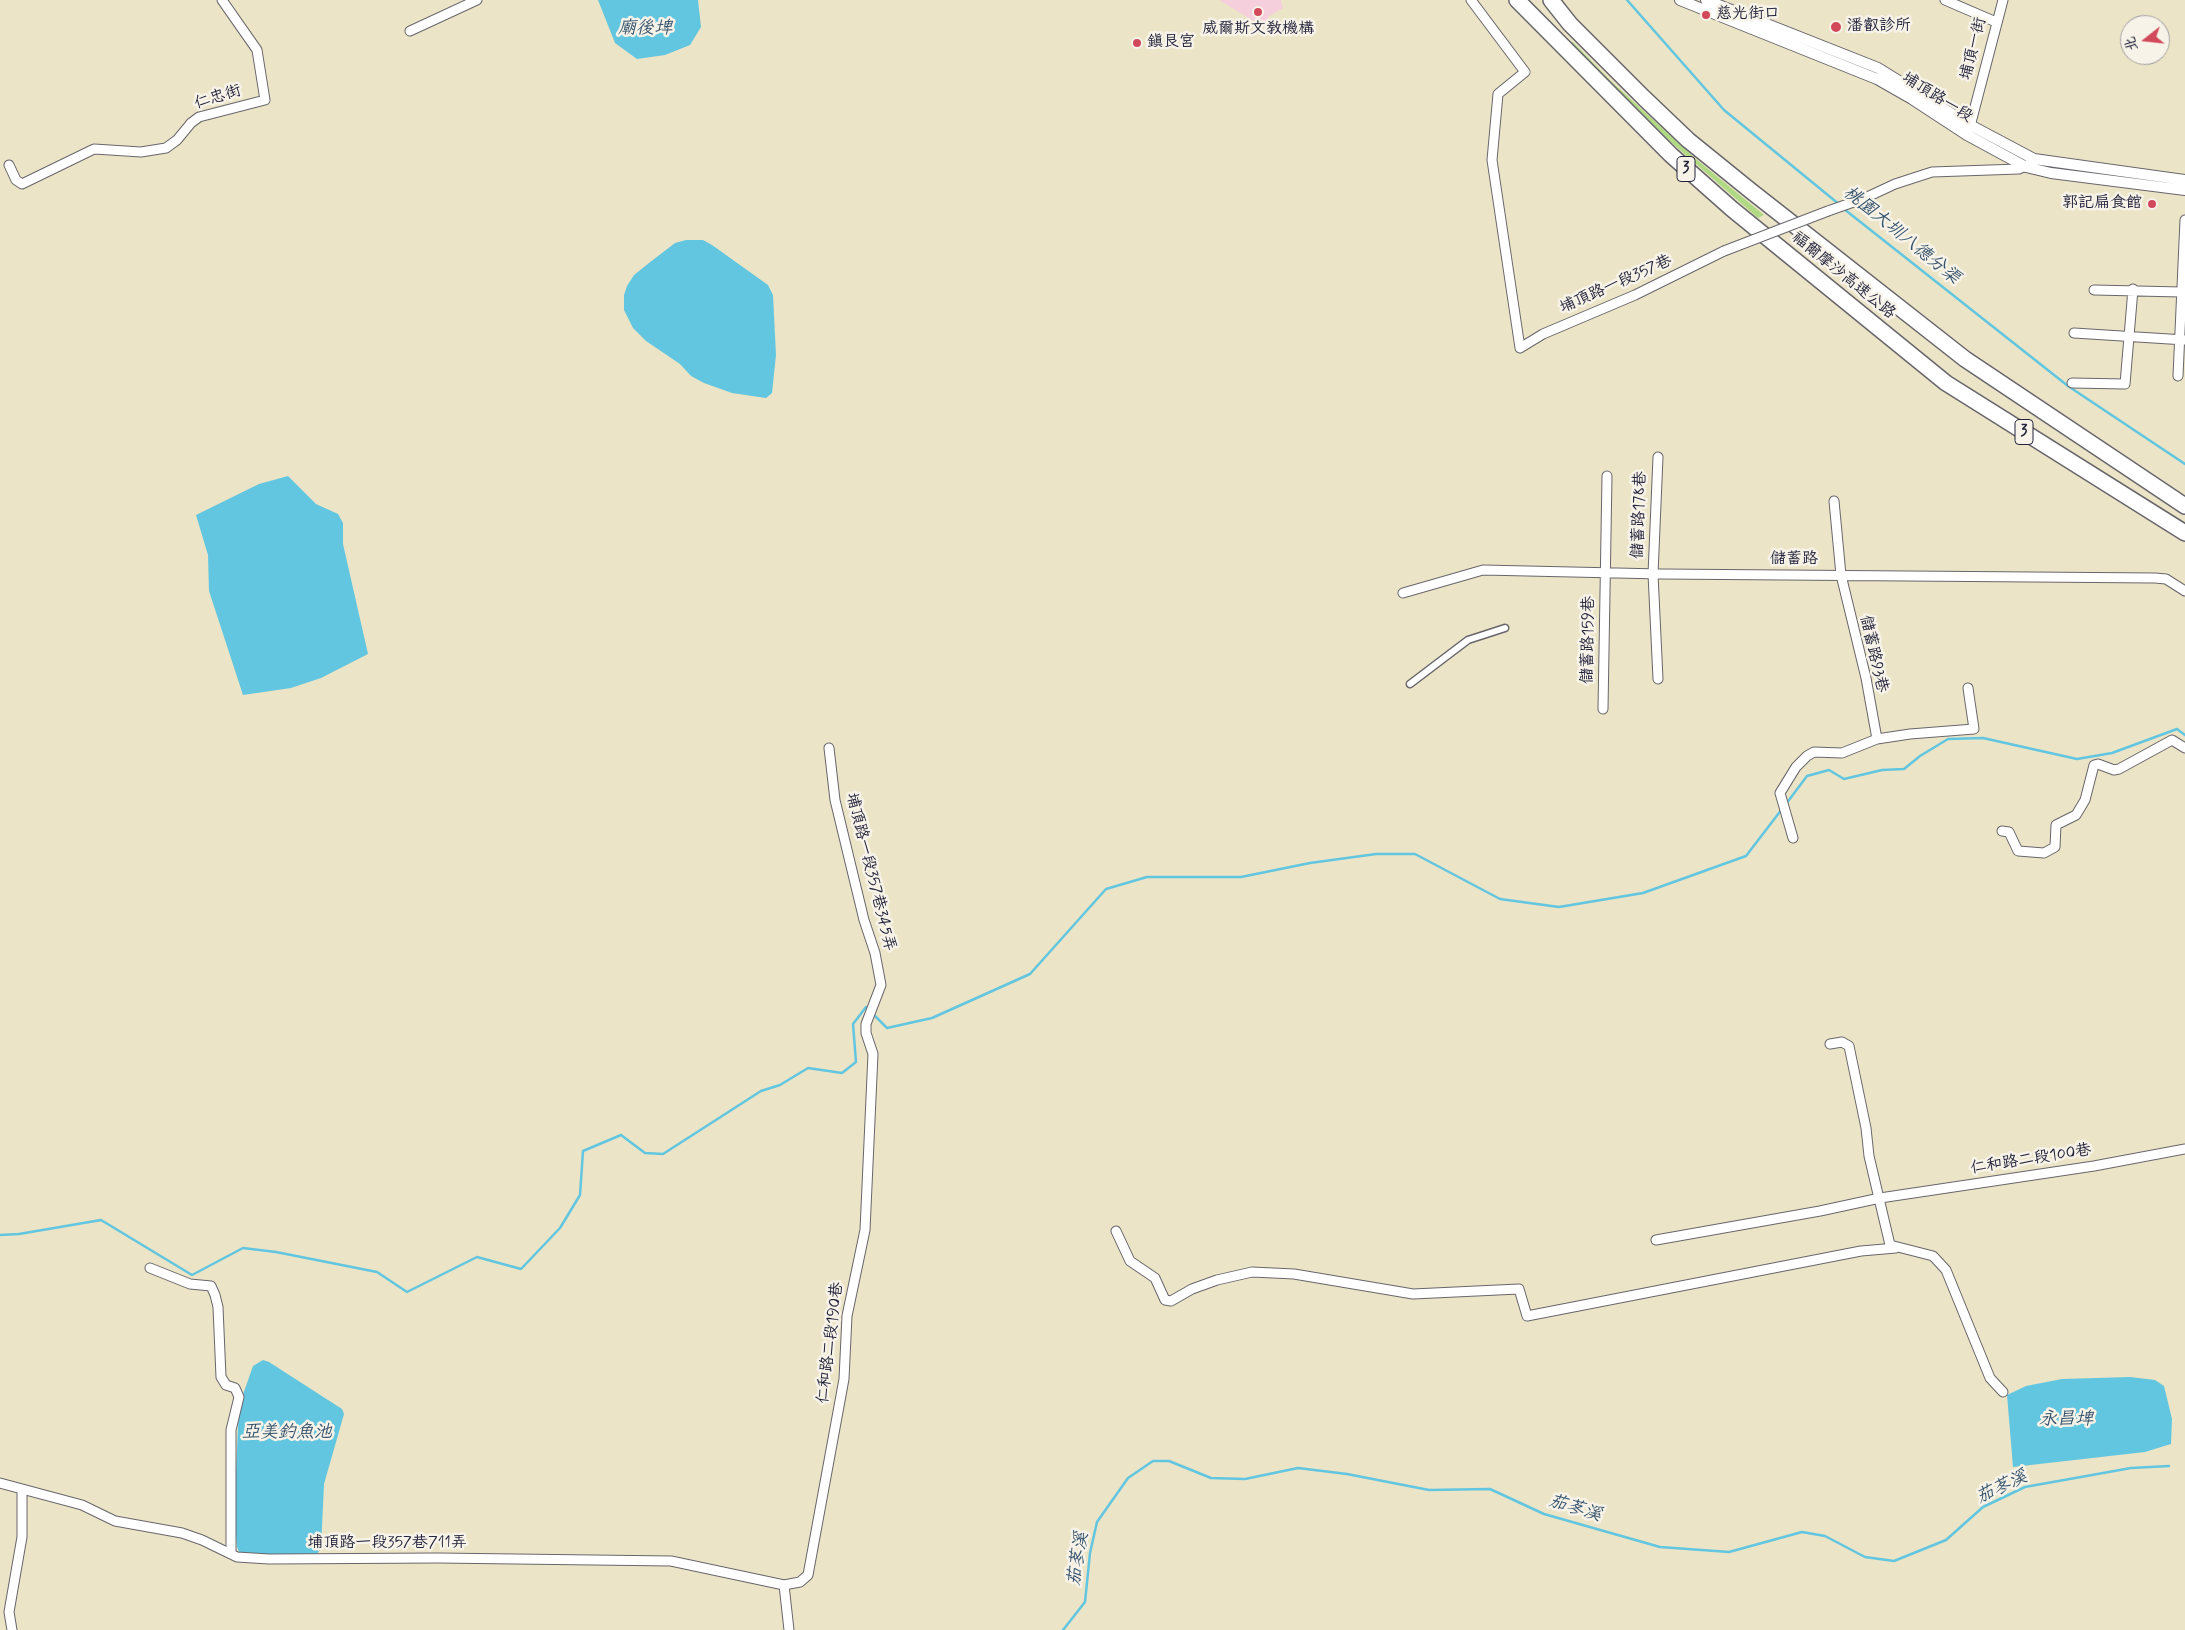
<!DOCTYPE html>
<meta charset="utf-8">
<style>
body{margin:0}
#map{position:relative;width:2185px;height:1630px;overflow:hidden;background:#ebe4c6;font-family:Mynerve,"LXGW WenKai TC",sans-serif}
canvas{display:block}
.north{position:absolute;left:2120px;top:15px;width:50px;height:50px;box-sizing:border-box;background:#f7f3e8;border:1px solid #a29fa3;border-radius:50%;rotate:254deg;font-size:14px;font-weight:700;line-height:20px;text-align:center;color:#22223b}
.north::after{content:'';display:block;margin:auto;width:18px;height:22px;background:#d1495b;clip-path:polygon(50% 0,100% 100%,50% 72%,0 100%)}
</style>
<div id="map">
<canvas width="2185" height="1630"></canvas>
<div class="north">北</div>
</div>
<script>
const g = document.querySelector('canvas').getContext('2d');
g.lineJoin = 'round';
function fill(path, color) {
  g.fillStyle = color;
  g.fill(path, 'evenodd');
}
function poly(rows) {
  const path = new Path2D();
  for (const r of rows) {
    path.moveTo(r[0], r[1]);
    for (let i = 2; i < r.length; i += 2) path.lineTo(r[i], r[i + 1]);
  }
  return path;
}
function strokePath(path, color, width, dash) {
  g.strokeStyle = color;
  g.lineWidth = width;
  g.lineCap = dash ? 'butt' : 'round';
  g.setLineDash(dash || []);
  g.stroke(path);
}
function drawText(font, color, halo, rows, align = 'center') {
  g.font = font + ' Mynerve,"LXGW WenKai TC",sans-serif';
  g.lineWidth = 5;
  g.setLineDash([]);
  g.textBaseline = 'middle';
  g.strokeStyle = halo;
  g.fillStyle = color;
  for (const [text, x, y, turn = 0] of rows) {
    g.save();
    g.translate(x, y);
    g.rotate((+turn || 0) * Math.PI / 180);
    g.textAlign = isNaN(turn) ? turn : align;
    if (halo) g.strokeText(text, 0, 0);
    g.fillText(text, 0, 0);
    g.restore();
  }
}
fill(poly([
 [1219,0,1281,0,1283,8,1268,17,1267,21,1257,23]
]), '#f5cfdb');
fill(poly([
 [1571,42,1573,42,1611,81,1697,160,1764,215,1758,218,1649,123,1570,44]
]), '#b0d984');
fill(poly([
 [598,0,698,0,701,27,690,45,665,55,637,59,615,43],
 [686,240,703,240,712,245,768,285,773,295,776,355,772,393,766,398,732,393,704,383,691,376,680,364,646,341,633,328,624,310,624,295,627,286,634,275,649,263,675,243],
 [288,476,316,504,338,514,343,523,343,544,368,654,321,678,291,688,243,695,209,591,208,555,196,515,259,484],
 [263,1360,269,1362,342,1409,344,1414,324,1484,321,1548,317,1554,311,1556,246,1554,239,1552,237,1547,234,1514,239,1406,253,1366],
 [2130,1377,2155,1380,2164,1386,2172,1419,2171,1444,2145,1452,2013,1467,2007,1395,2026,1386,2062,1379]
]), '#62c6e0');
strokePath(poly([
 [1627,0,1724,110,1840,205],
 [1844,209,2068,386,2185,464],
 [1786,804,1807,776,1829,770,1844,779,1882,770,1904,769,1920,756,1948,739,1983,738,2077,759,2112,753,2177,729,2185,735],
 [873,1014,887,1028,932,1018,1030,974,1106,889,1147,877,1241,877,1310,863,1376,854,1415,854,1500,899,1559,907,1643,893,1746,856,1782,809],
 [0,1235,19,1234,101,1220,192,1275,243,1248,276,1252,377,1272,407,1292,477,1257,521,1269,560,1228,580,1195,583,1151,621,1135,645,1153,663,1154,761,1091,780,1085,808,1068,842,1073,856,1062,853,1024,866,1007,869,1010],
 [1063,1630,1085,1602,1090,1553,1097,1522,1128,1478,1153,1461,1169,1461,1211,1478,1245,1479,1298,1468,1347,1474,1429,1490,1490,1489,1544,1514,1660,1547,1729,1552,1802,1532,1825,1536,1865,1557,1894,1561,1946,1540,1983,1507,2025,1487,2131,1468,2169,1466]
]), '#62c6e0', 2.5);
const pedestrian = poly([
 [1410,684,1468,640,1505,628]
]);
const minor = poly([
 [1471,0,1525,72,1498,94,1492,160,1520,348,1543,334,1635,295,1724,251],
 [1945,0,1996,22],
 [410,31,477,0],
 [1969,130,2003,0],
 [9,165,16,180,22,184,94,149,141,152,166,148,177,140,191,123,199,117,265,100,257,50,222,0],
 [1828,211,1865,198,1895,184,1932,172,2019,169,2029,164],
 [2094,290,2181,292],
 [2074,333,2185,340],
 [2178,376,2185,220],
 [2072,383,2125,384,2133,289],
 [1658,457,1653,574,1658,679],
 [1834,501,1841,575,1866,678,1877,739],
 [1403,593,1483,570,1661,574,2155,578,2166,579,2185,591],
 [1603,709,1607,476],
 [2002,831,2009,832,2018,851,2044,853,2055,847,2056,825,2076,815,2085,800,2094,765,2098,764,2114,770,2119,769,2172,740,2185,748],
 [1793,838,1780,793,1796,767,1807,756,1814,752,1842,753,1877,739,1910,734,1974,729,1968,688],
 [1830,1044,1842,1042,1849,1046,1866,1128,1869,1156,1890,1245,1933,1256,1946,1270,1990,1378,2003,1392],
 [1116,1231,1130,1261,1155,1278,1165,1300,1171,1301,1192,1289,1217,1280,1252,1272,1294,1274,1413,1294,1519,1289,1527,1316,1861,1251,1896,1248],
 [1656,1240,1820,1211,1880,1198,2094,1166,2185,1149],
 [150,1268,190,1284,211,1286,215,1295,218,1307,221,1377,226,1385,235,1388,239,1397,231,1430,231,1554],
 [0,1483,82,1505,115,1521,182,1533,202,1540,237,1557,269,1559,438,1558,671,1561,784,1585,800,1582,808,1575,844,1379,847,1316,865,1230,873,1054,866,1033,866,1024,881,985,875,953,864,920,835,800,829,748],
 [784,1585,789,1630],
 [12,1630,9,1612,22,1537,22,1489]
]);
const tertiary = poly([
 [1680,0,1877,79,1912,99,1967,135,2026,167,2051,173,2185,190],
 [1706,0,1878,68,1970,125,2034,159,2185,180]
]);
const motorway = poly([
 [1517,0,1671,155,1732,209,1946,383,2185,533],
 [1551,0,1570,24,1644,98,1688,140,1751,191,1965,359,2185,506]
]);
strokePath(pedestrian, '#68666c', 9);
strokePath(minor, '#68666c', 11);
strokePath(tertiary, '#68666c', 12);
strokePath(motorway, '#68666c', 18);
strokePath(pedestrian, '#fff', 6);
strokePath(minor, '#fff', 9);
strokePath(tertiary, '#fff', 10);
strokePath(motorway, '#fff', 15);
const minorBridge = poly([
 [1724,251,1828,211]
]);
strokePath(minorBridge, '#68666c', 11, []);
strokePath(minorBridge, '#fff', 9);
for (const [x, y, r, color] of [
 [1258,12,5,"#d1495b"],
 [1706,15,5,"#d1495b"],
 [1836,27,6,"#d1495b"],
 [1137,43,5,"#d1495b"],
 [2152,204,5,"#d1495b"]
]) {
  const dot = new Path2D();
  dot.arc(x, y, r, 0, 2 * Math.PI);
  g.fillStyle = color;
  g.fill(dot);
  strokePath(dot, '#f7f3e8', 2);
}
for (const [x, y, w] of [
 [1686,169,18],
 [2024,432,18]
]) {
  const box = new Path2D();
  box.roundRect(x - w / 2, y - 12.5, w, 25, 4);
  g.fillStyle = '#f7f3e8';
  g.fill(box);
  strokePath(box, '#22223b', 1);
}
drawText('bold 15px', '#22223b', null, [
 ["3",1686,169],
 ["3",2024,432]
]);
drawText('16px', '#22223b', '#f7f3e8', [
 ["慈光街口",1716,15],
 ["潘叡診所",1847,27],
 ["威爾斯文教機構",1258,30,"center"],
 ["鎮艮宮",1147,43],
 ["郭記扁食館",2142,204,"right"]
], 'left');
drawText('16px', '#22223b', '#f7f3e8', [
 ["埔頂一街",1974,49,-76],
 ["仁忠街",218,98,-17],
 ["埔頂路一段",1937,98,32],
 ["福爾摩沙高速公路",1843,276,39],
 ["埔頂路一段357巷",1616,285,-24],
 ["儲蓄路178巷",1640,515,-88],
 ["儲蓄路",1794,560],
 ["儲蓄路159巷",1589,640,-89],
 ["儲蓄路93巷",1873,654,77],
 ["埔頂路一段357巷345弄",870,872,76],
 ["仁和路二段100巷",2031,1160,-9],
 ["仁和路二段190巷",831,1343,-83],
 ["埔頂路一段357巷711弄",387,1544]
]);
drawText('italic 18px', '#35536d', '#f7f3e8', [
 ["廟後埤",645,29],
 ["桃園大圳八德分渠",1901,236,39],
 ["永昌埤",2066,1420],
 ["亞美釣魚池",287,1433],
 ["茄苳溪",2002,1488,-25],
 ["茄苳溪",1575,1509,17],
 ["茄苳溪",1079,1559,-81]
]);
</script>
